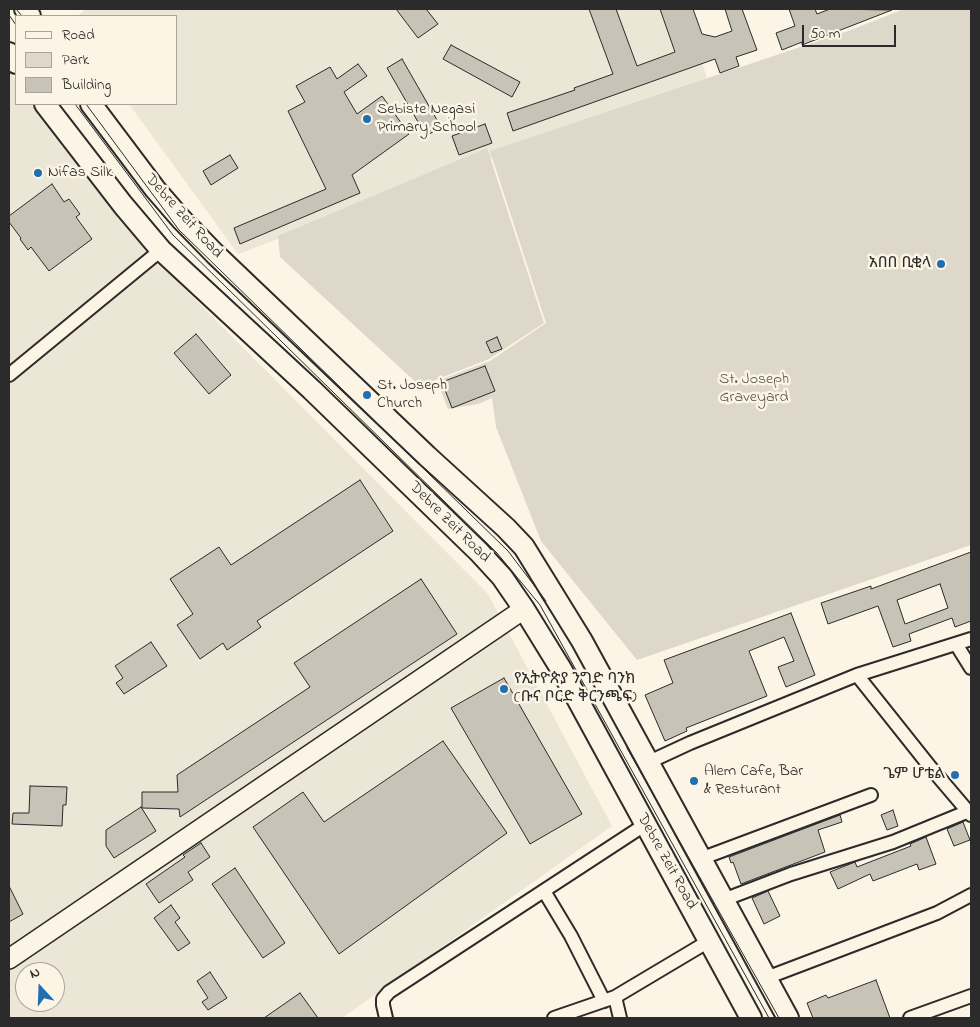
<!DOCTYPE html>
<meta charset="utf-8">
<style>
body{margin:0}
#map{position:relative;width:980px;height:1027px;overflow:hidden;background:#fcf5e5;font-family:"Indie Flower",sans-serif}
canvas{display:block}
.frame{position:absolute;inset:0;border:10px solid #2b2b2b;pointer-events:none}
.legend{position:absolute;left:15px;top:15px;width:162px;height:90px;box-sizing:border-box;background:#fcf5e5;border:1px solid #a8a49b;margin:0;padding:6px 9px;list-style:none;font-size:15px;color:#2b2b2b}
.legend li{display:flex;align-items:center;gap:10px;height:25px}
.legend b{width:25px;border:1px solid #a8a49b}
.north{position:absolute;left:15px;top:962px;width:50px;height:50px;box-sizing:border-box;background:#fcf5e5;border:1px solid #a8a49b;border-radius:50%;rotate:340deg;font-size:14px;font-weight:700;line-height:20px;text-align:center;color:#2b2b2b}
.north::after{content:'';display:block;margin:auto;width:18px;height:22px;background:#1f6fb2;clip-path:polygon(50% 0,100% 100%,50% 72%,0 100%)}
.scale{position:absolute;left:802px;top:25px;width:94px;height:22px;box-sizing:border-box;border:2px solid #2b2b2b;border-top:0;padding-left:6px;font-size:15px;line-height:18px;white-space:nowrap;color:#2b2b2b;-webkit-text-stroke:4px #fcf5e5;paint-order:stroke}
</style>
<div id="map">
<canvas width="980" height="1027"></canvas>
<div class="frame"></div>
<ul class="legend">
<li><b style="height:6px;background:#fcf5e5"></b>Road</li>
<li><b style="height:14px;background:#ded8ca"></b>Park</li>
<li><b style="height:14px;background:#c8c3b7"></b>Building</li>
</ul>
<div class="north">N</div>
<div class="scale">50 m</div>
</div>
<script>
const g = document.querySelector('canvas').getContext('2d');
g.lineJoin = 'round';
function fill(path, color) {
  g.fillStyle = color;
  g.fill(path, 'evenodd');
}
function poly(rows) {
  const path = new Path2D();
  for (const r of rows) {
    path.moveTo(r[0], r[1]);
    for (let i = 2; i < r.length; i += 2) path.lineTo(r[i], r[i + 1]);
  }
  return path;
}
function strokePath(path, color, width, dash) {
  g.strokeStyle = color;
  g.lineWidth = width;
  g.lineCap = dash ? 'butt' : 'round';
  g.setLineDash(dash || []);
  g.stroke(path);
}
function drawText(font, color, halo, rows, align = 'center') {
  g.font = font + ' "Indie Flower","Noto Sans Ethiopic",sans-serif';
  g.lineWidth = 5;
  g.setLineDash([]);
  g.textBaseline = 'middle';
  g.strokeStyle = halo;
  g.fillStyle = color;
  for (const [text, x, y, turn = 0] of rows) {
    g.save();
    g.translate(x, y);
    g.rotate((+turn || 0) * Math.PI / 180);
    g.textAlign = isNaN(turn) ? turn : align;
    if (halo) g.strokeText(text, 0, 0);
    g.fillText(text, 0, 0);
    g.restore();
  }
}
fill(poly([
 [86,9,685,9,707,78,238,254,129,104,176,104,176,16,77,16],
 [9,71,16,80,16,104,34,104,149,253,488,594,612,826,342,1018,9,1018],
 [25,972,55,972,55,1002,25,1002]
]), '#ece6d7');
fill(poly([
 [904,9,971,9,971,545,637,660,541,541,496,427,492,398,478,404,448,409,437,381,490,361,546,323,490,151,851,30],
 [487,148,544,323,489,359,420,386,280,257,278,236]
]), '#ded8ca');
const building = poly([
 [396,9,426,9,438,24,418,38,396,9],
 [589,9,616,9,637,66,675,52,660,9,693,9,702,34,715,37,732,31,725,9,742,9,757,50,736,57,739,66,720,73,715,59,513,131,507,113,575,90,574,88,613,74,589,9],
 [789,9,815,9,817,14,830,9,892,10,802,45,802,42,782,50,776,33,795,26,789,9],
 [451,45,520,82,512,97,443,59,451,45],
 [402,59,441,127,426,136,387,68,402,59],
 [358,64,367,76,344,92,357,114,382,96,409,134,352,175,360,193,240,244,234,228,326,189,288,111,305,102,296,86,330,67,337,79,358,64],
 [485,124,492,143,459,155,452,136,485,124],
 [230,155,238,168,211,185,203,171,230,155],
 [52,184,64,202,69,199,80,214,76,217,92,239,49,271,31,247,28,250,20,239,21,238,9,222,9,216,52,184],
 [196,334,231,375,209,394,174,353,196,334],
 [497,337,502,349,491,353,486,342,497,337],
 [485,366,495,391,452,408,442,382,485,366],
 [360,480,393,531,257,621,261,627,227,650,223,643,200,659,177,625,193,614,170,579,219,547,231,565,360,480],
 [971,552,971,621,955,627,952,618,909,634,911,641,893,647,878,606,828,624,821,603,871,586,871,589,971,552],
 [940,584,948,608,905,624,897,600,940,584],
 [421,579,457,634,180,817,179,809,142,808,142,792,178,792,177,775,310,687,294,663,421,579],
 [791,613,815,675,786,687,778,667,794,661,784,637,749,651,767,696,686,728,687,731,665,741,645,695,673,683,664,660,791,613],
 [151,642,167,666,124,694,116,683,123,678,115,666,151,642],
 [504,678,582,814,530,844,451,708,504,678],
 [443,741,507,833,339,954,253,827,303,792,324,822,443,741],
 [30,786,67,787,66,805,63,805,62,826,12,824,13,813,29,813,30,786],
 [141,807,156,831,114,858,106,846,106,830,141,807],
 [893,810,898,826,887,830,881,815,893,810],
 [840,815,842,822,818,830,825,852,741,884,733,862,731,863,729,857,840,815],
 [963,822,970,840,954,846,947,829,963,822],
 [926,837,936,864,919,870,917,864,873,881,870,874,838,889,830,872,855,862,857,867,911,846,910,844,926,837],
 [201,843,210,857,188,872,193,880,159,903,146,884,185,857,183,855,201,843],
 [235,868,285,943,263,958,212,884,235,868],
 [9,886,23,914,9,922,9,886],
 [768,891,780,916,764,924,752,898,768,891],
 [171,905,180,918,175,922,190,943,178,951,154,918,171,905],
 [210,972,227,998,208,1010,202,1002,208,998,197,981,210,972],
 [876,980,890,1018,813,1018,807,1003,826,995,828,998,876,980],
 [300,993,318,1018,264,1018,300,993]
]);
fill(building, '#c8c3b7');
strokePath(building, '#2b2b2b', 1);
const street = poly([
 [9,375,161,250],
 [956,644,971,668],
 [857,675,931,768,971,815],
 [649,762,690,743,857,675,971,639],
 [700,859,871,795],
 [544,891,571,936,604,1001],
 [723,900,791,874,893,842,969,811],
 [766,978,937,913,971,895],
 [615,997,620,1018],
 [386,1018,383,1005,383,999,389,992,646,824],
 [554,1018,615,997,709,941],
 [910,1018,971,996]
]);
const secondary = poly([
 [9,959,524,609]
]);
const primary = poly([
 [25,9,30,16],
 [9,53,16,63],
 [45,104,123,205,161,250,312,390,479,552,502,577,524,609,561,669,751,1018],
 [91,104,155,189,181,219,215,254,427,456,506,528,524,547,582,641,788,1018]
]);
strokePath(street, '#2b2b2b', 16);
strokePath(secondary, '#2b2b2b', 22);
strokePath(primary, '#2b2b2b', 24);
strokePath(street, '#fcf5e5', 12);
strokePath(secondary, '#fcf5e5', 19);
strokePath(primary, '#fcf5e5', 20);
strokePath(poly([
 [16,9,22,16],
 [9,15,16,25],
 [75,104,173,235,497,553,540,605,769,1018],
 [86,104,179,230,508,551,546,601],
 [627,748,779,1018]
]), '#2b2b2b', 1);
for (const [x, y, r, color] of [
 [367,119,5,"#1f6fb2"],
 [38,173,5,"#1f6fb2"],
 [941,264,5,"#1f6fb2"],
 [367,395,5,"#1f6fb2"],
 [504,689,5,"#1f6fb2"],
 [955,775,5,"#1f6fb2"],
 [694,781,5,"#1f6fb2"]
]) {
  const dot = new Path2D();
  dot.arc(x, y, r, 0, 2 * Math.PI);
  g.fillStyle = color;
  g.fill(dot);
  strokePath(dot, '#fcf5e5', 2);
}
drawText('16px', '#2b2b2b', '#fcf5e5', [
 ["Sebiste Negasi",377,110],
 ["Primary School",377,128],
 ["Nifas Silk",48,173],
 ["አበበ ቢቂላ",931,264,"right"],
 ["St. Joseph",377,386],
 ["Church",377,404],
 ["የኢትዮጵያ ንግድ ባንክ",514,680],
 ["(ቡና ቦርድ ቅርንጫፍ)",514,698],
 ["Alem Cafe, Bar",704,772],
 ["& Resturant",704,790],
 ["ጌም ሆቴል",945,775,"right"]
], 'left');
drawText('16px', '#2b2b2b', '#fcf5e5', [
 ["Debre Zeit Road",183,217,48],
 ["Debre Zeit Road",449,523,45],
 ["Debre Zeit Road",666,862,61]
]);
drawText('16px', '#585653', '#fcf5e5', [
 ["St. Joseph",754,380],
 ["Graveyard",754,398]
]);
</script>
